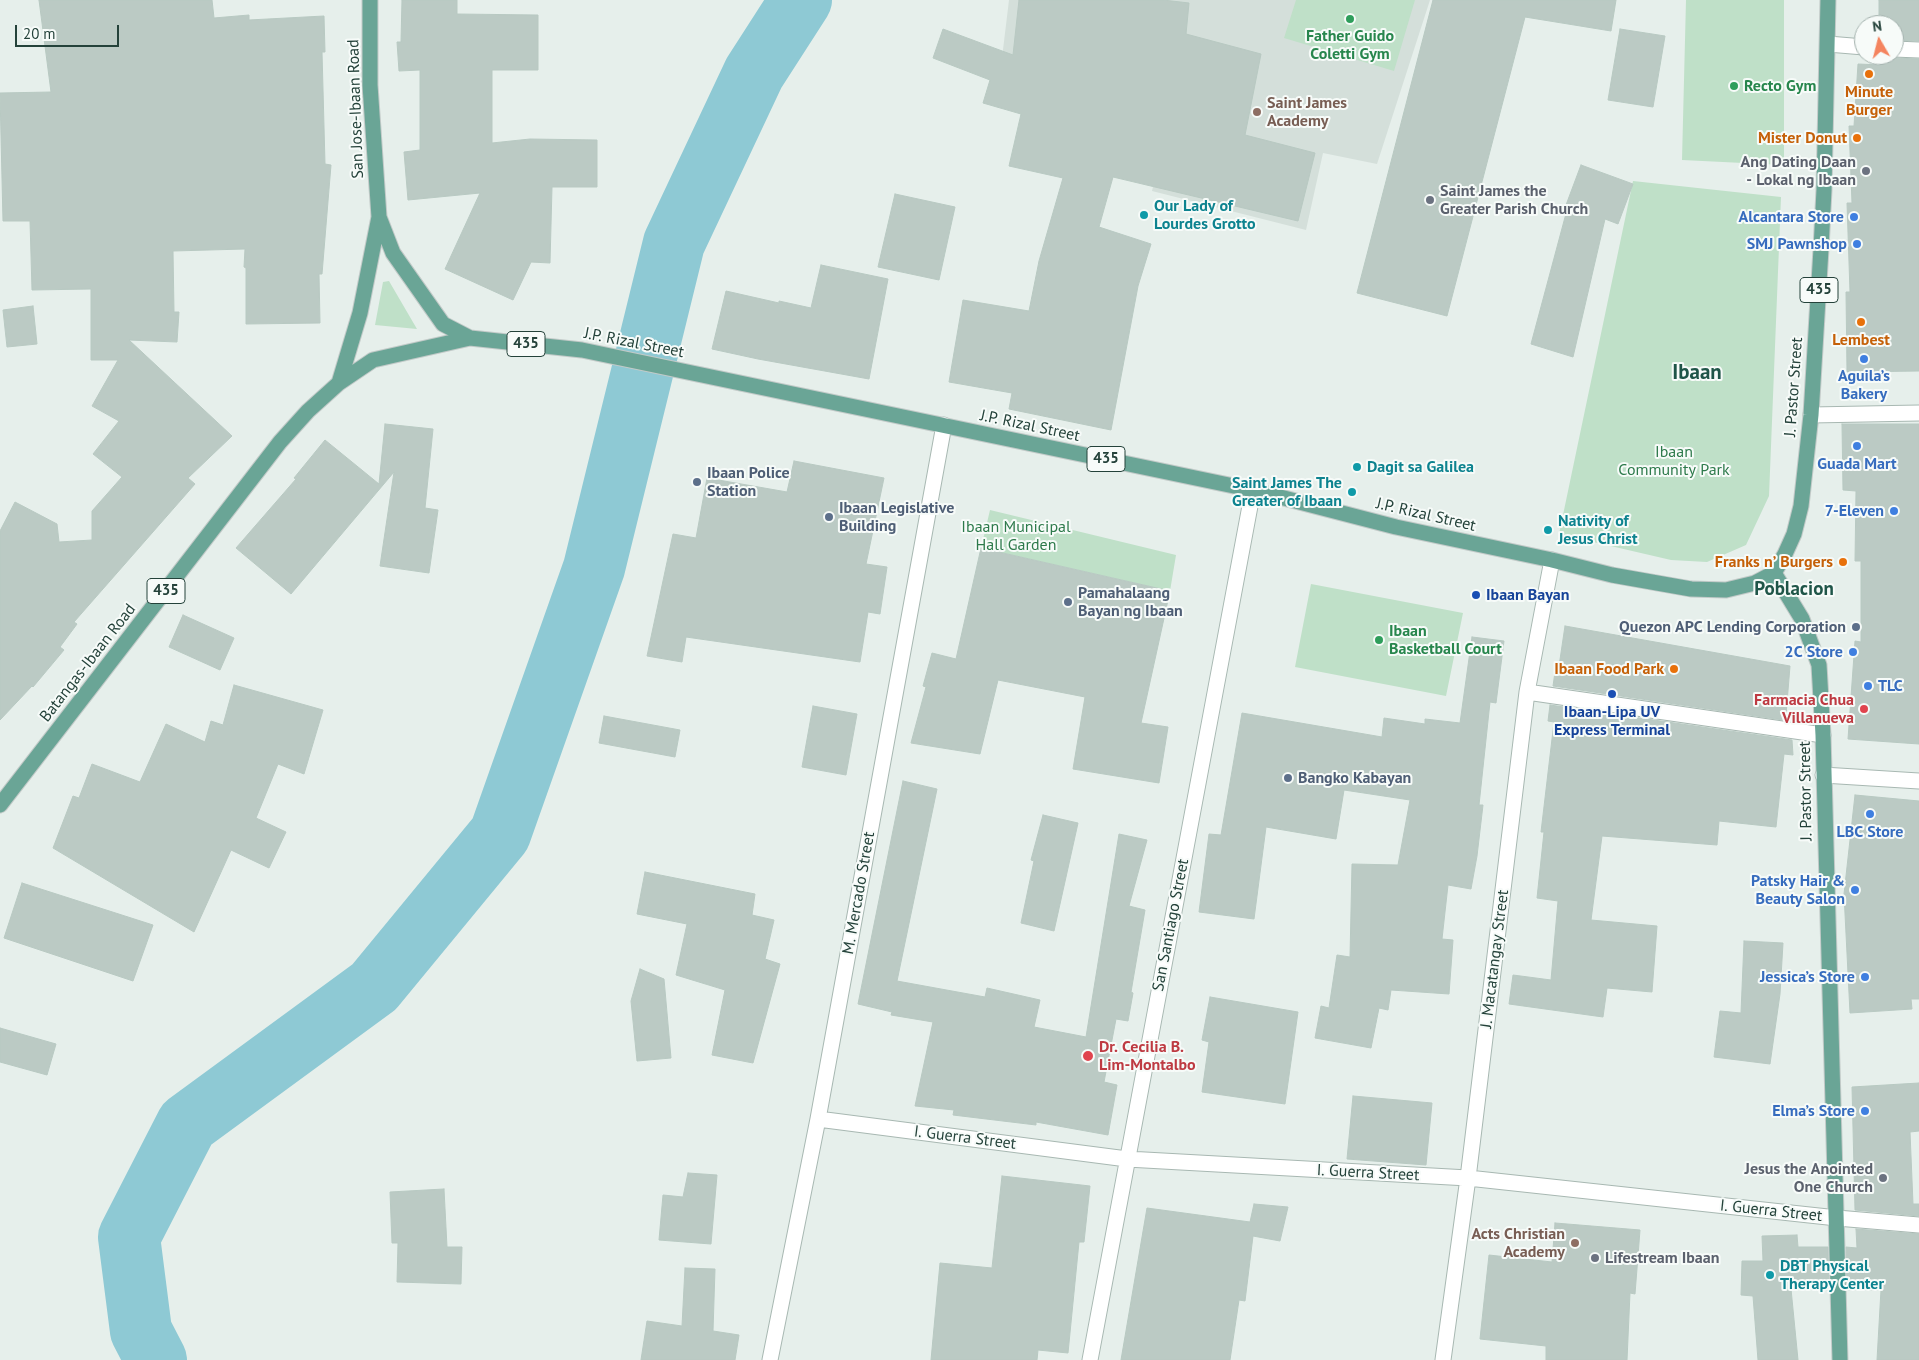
<!DOCTYPE html>
<meta charset="utf-8">
<style>
body{margin:0}
#map{position:relative;width:1919px;height:1360px;overflow:hidden;background:#e6efeb;font-family:"PT Sans",sans-serif}
canvas{display:block}
.north{position:absolute;left:1854px;top:15px;width:50px;height:50px;box-sizing:border-box;background:#f7fbf9;border:1px solid #a3b1ad;border-radius:50%;rotate:352deg;font-size:14px;font-weight:700;line-height:20px;text-align:center;color:#24423a}
.north::after{content:'';display:block;margin:auto;width:18px;height:22px;background:#f4845f;clip-path:polygon(50% 0,100% 100%,50% 72%,0 100%)}
.scale{position:absolute;left:15px;top:25px;width:104px;height:22px;box-sizing:border-box;border:2px solid #24423a;border-top:0;padding-left:6px;font-size:15px;line-height:18px;white-space:nowrap;color:#24423a;-webkit-text-stroke:4px #f7fbf9;paint-order:stroke}
</style>
<div id="map">
<canvas width="1919" height="1360"></canvas>
<div class="north">N</div>
<div class="scale">20 m</div>
</div>
<script>
const g = document.querySelector('canvas').getContext('2d');
g.lineJoin = 'round';
function fill(path, color) {
  g.fillStyle = color;
  g.fill(path, 'evenodd');
}
function poly(rows) {
  const path = new Path2D();
  for (const r of rows) {
    path.moveTo(r[0], r[1]);
    for (let i = 2; i < r.length; i += 2) path.lineTo(r[i], r[i + 1]);
  }
  return path;
}
function strokePath(path, color, width, dash) {
  g.strokeStyle = color;
  g.lineWidth = width;
  g.lineCap = dash ? 'butt' : 'round';
  g.setLineDash(dash || []);
  g.stroke(path);
}
function drawText(font, color, halo, rows, align = 'center') {
  g.font = font + ' "PT Sans",sans-serif';
  g.lineWidth = 4;
  g.setLineDash([]);
  g.textBaseline = 'middle';
  g.strokeStyle = halo;
  g.fillStyle = color;
  for (const [text, x, y, turn = 0] of rows) {
    g.save();
    g.translate(x, y);
    g.rotate((+turn || 0) * Math.PI / 180);
    g.textAlign = isNaN(turn) ? turn : align;
    if (halo) g.strokeText(text, 0, 0);
    g.fillText(text, 0, 0);
    g.restore();
  }
}
fill(poly([
 [1009,0,1430,0,1377,164,1323,153,1306,230,1152,191,1168,121,1002,58]
]), '#d4dfda');
fill(poly([
 [1296,0,1415,0,1394,71,1284,38],
 [1686,0,1784,0,1784,165,1682,160],
 [1633,181,1781,197,1769,496,1746,545,1707,562,1671,560,1559,534],
 [389,281,417,329,375,325,383,282],
 [990,510,1176,555,1170,591,981,548],
 [1311,584,1463,613,1446,696,1295,667]
]), '#bfe0c8');
strokePath(poly([
 [156,1360,141,1331,129,1237,187,1124,374,987,500,834,594,568,674,243,754,73,801,0]
]), '#8ec9d4', 62);
const building = poly([
 [39,0,212,0,214,18,249,15,249,20,324,16,325,52,322,52,325,164,331,165,322,274,319,274,320,323,246,324,246,268,244,267,245,249,173,251,174,312,179,312,177,342,129,340,232,436,188,478,195,484,74,622,77,624,60,647,64,650,33,687,32,686,0,720,0,531,15,502,57,524,59,542,92,540,92,511,122,477,93,454,119,421,92,406,118,360,91,360,91,289,32,290,30,221,3,221,0,93,51,92,39,0],
 [402,0,457,0,457,14,538,15,538,70,492,70,492,143,530,139,597,140,597,187,552,187,550,263,531,262,513,300,445,269,480,193,408,200,404,152,420,150,420,70,399,71,397,42,401,42,402,0],
 [1019,0,1163,0,1189,3,1186,34,1261,54,1245,135,1315,153,1298,221,1113,177,1099,227,1151,244,1138,286,1111,430,1009,409,1012,393,949,382,963,300,1029,311,1039,261,1063,178,1009,166,1021,114,983,103,990,80,933,58,943,29,1013,55,1019,0],
 [1433,0,1616,0,1611,31,1525,17,1447,316,1357,293,1433,0],
 [1879,0,1919,0,1919,41,1894,40,1894,25,1879,25,1879,0],
 [1620,29,1665,36,1653,107,1608,100,1620,29],
 [1880,55,1887,55,1894,58,1919,59,1919,371,1847,372,1846,292,1850,292,1847,203,1852,203,1849,126,1854,126,1858,64,1881,65,1880,55],
 [1581,165,1633,184,1618,224,1605,219,1573,357,1531,344,1568,206,1566,205,1581,165],
 [895,194,955,207,939,280,878,267,895,194],
 [821,265,888,279,869,379,758,359,712,349,726,291,779,303,779,301,811,308,821,265],
 [33,306,37,344,7,347,3,310,33,306],
 [385,424,433,429,425,508,438,510,429,573,380,566,394,472,291,594,236,548,296,479,294,478,325,440,379,484,385,424],
 [1842,424,1919,424,1919,744,1848,739,1855,641,1861,642,1861,561,1855,561,1856,491,1843,490,1842,424],
 [794,461,884,478,866,564,887,567,880,614,868,612,860,662,686,637,682,662,647,656,673,534,696,538,707,478,787,492,794,461],
 [981,548,1170,591,1141,723,1168,727,1159,783,1073,769,1085,697,998,680,980,754,911,743,926,687,923,686,932,653,956,659,981,548],
 [183,615,234,638,220,670,169,647,183,615],
 [1565,626,1790,666,1786,715,1790,716,1790,721,1553,686,1555,672,1558,673,1565,626],
 [1472,637,1504,641,1496,703,1490,702,1479,805,1483,805,1477,856,1471,889,1448,885,1442,939,1453,940,1449,994,1391,990,1388,1010,1379,1008,1371,1048,1315,1038,1321,1006,1329,1008,1337,955,1350,957,1352,864,1398,865,1410,800,1344,790,1336,839,1266,827,1254,919,1199,912,1209,834,1221,835,1242,713,1382,737,1384,718,1425,724,1425,719,1460,723,1472,637],
 [234,685,323,710,304,774,278,764,256,818,286,832,269,868,231,850,194,932,53,848,73,796,79,798,92,764,140,782,166,724,205,742,211,721,223,725,234,685],
 [1550,705,1792,740,1793,755,1784,754,1776,827,1719,821,1717,845,1602,836,1591,920,1657,926,1652,992,1607,988,1603,1017,1509,1004,1513,975,1551,980,1558,901,1537,898,1544,832,1541,832,1554,722,1548,721,1550,705],
 [813,706,857,714,846,775,802,767,813,706],
 [604,716,680,730,675,757,599,743,604,716],
 [903,781,937,789,897,981,985,997,987,988,1040,1000,1034,1027,1086,1037,1119,834,1147,840,1129,906,1145,910,1131,992,1133,993,1128,1021,1116,1019,1104,1082,1117,1085,1108,1135,1036,1122,1036,1125,953,1115,954,1110,915,1106,933,1022,891,1015,892,1012,858,1004,903,781],
 [1855,795,1919,801,1919,999,1911,999,1912,1009,1850,1013,1844,894,1855,795],
 [1043,815,1078,823,1054,931,1021,923,1034,861,1031,860,1043,815],
 [645,872,755,894,752,915,774,920,765,959,780,964,753,1063,712,1055,725,990,676,975,687,924,637,914,645,872],
 [22,883,153,925,133,981,4,938,22,883],
 [1744,941,1783,943,1780,994,1770,1064,1714,1057,1720,1011,1741,1013,1744,941],
 [640,969,664,979,671,1058,637,1061,631,1001,640,969],
 [1210,997,1298,1012,1285,1104,1202,1092,1209,1042,1202,1040,1210,997],
 [0,1028,56,1044,47,1075,0,1062,0,1028],
 [1919,1083,1919,1131,1910,1132,1913,1204,1919,1204,1919,1216,1855,1210,1852,1087,1919,1083],
 [1353,1096,1432,1103,1426,1165,1347,1159,1353,1096],
 [688,1173,717,1175,711,1244,659,1240,663,1195,683,1197,688,1173],
 [1002,1176,1090,1186,1084,1242,1079,1242,1068,1353,1038,1350,1037,1360,931,1360,940,1263,992,1268,1002,1176],
 [444,1189,447,1247,462,1247,461,1284,397,1282,398,1243,392,1243,390,1192,444,1189],
 [1254,1204,1288,1207,1280,1241,1253,1236,1245,1301,1239,1300,1230,1360,1121,1360,1147,1208,1250,1222,1254,1204],
 [1555,1223,1640,1230,1635,1294,1630,1293,1627,1360,1546,1360,1546,1346,1480,1339,1489,1255,1552,1262,1555,1223],
 [1856,1229,1919,1234,1919,1360,1877,1360,1881,1290,1847,1290,1846,1247,1857,1248,1856,1229],
 [1797,1235,1798,1247,1828,1247,1829,1290,1791,1289,1798,1360,1758,1360,1753,1296,1741,1295,1742,1261,1763,1261,1762,1236,1797,1235],
 [685,1268,715,1269,713,1331,739,1335,735,1360,641,1360,647,1321,682,1326,685,1268]
]);
fill(building, '#bbcac4');
strokePath(building, '#b8c9c2', 1);
const minor = poly([
 [1828,44,1864,47],
 [1894,49,1919,50],
 [1811,415,1919,413],
 [1527,692,1823,735],
 [1823,775,1919,781],
 [818,1119,1127,1159,1468,1178,1837,1218,1919,1225],
 [770,1360,818,1119,944,425],
 [1090,1360,1253,490],
 [1443,1360,1468,1178,1527,692,1552,560]
]);
const major = poly([
 [379,217,393,253,443,324,470,338],
 [339,383,360,313,379,217,370,85,370,0],
 [1774,573,1802,619,1819,665,1823,735,1840,1360],
 [0,805,280,442,308,411,339,383,373,360,470,338,582,350,1253,490,1396,527,1552,560,1612,575,1691,589,1726,590,1755,583,1774,573,1785,554,1794,534,1801,506,1811,415,1821,249,1824,190,1828,0]
]);
strokePath(minor, '#a8b8b2', 17);
strokePath(major, '#c2cac8', 17);
strokePath(minor, '#fff', 15);
strokePath(major, '#6aa596', 15);
for (const [x, y, r, color] of [
 [1350,19,5,"#2e9e5b"],
 [1869,74,5,"#e8710a"],
 [1734,86,5,"#2e9e5b"],
 [1257,112,5,"#8d6e63"],
 [1857,138,5,"#e8710a"],
 [1866,171,5,"#6b7280"],
 [1430,200,5,"#6b7280"],
 [1144,215,5,"#0f9aa8"],
 [1854,217,5,"#3f7fe0"],
 [1857,244,5,"#3f7fe0"],
 [1861,322,5,"#e8710a"],
 [1864,359,5,"#3f7fe0"],
 [1857,446,5,"#3f7fe0"],
 [1357,467,5,"#0f9aa8"],
 [697,482,5,"#5c6f8a"],
 [1352,492,5,"#0f9aa8"],
 [1894,511,5,"#3f7fe0"],
 [829,517,5,"#5c6f8a"],
 [1548,530,5,"#0f9aa8"],
 [1843,562,5,"#e8710a"],
 [1476,595,5,"#1a4fb4"],
 [1068,602,5,"#5c6f8a"],
 [1856,627,5,"#5c6f8a"],
 [1379,640,5,"#2e9e5b"],
 [1853,652,5,"#3f7fe0"],
 [1674,669,5,"#e8710a"],
 [1868,686,5,"#3f7fe0"],
 [1612,694,5,"#1a4fb4"],
 [1864,709,5,"#e0444e"],
 [1288,778,5,"#5c6f8a"],
 [1870,814,5,"#3f7fe0"],
 [1855,890,5,"#3f7fe0"],
 [1865,977,5,"#3f7fe0"],
 [1088,1056,6,"#e0444e"],
 [1865,1111,5,"#3f7fe0"],
 [1883,1178,5,"#6b7280"],
 [1575,1243,5,"#8d6e63"],
 [1595,1258,5,"#6b7280"],
 [1770,1275,5,"#0f9aa8"]
]) {
  const dot = new Path2D();
  dot.arc(x, y, r, 0, 2 * Math.PI);
  g.fillStyle = color;
  g.fill(dot);
  strokePath(dot, '#f7fbf9', 2);
}
for (const [x, y, w] of [
 [1819,290,38],
 [526,344,38],
 [1106,459,38],
 [166,591,38]
]) {
  const box = new Path2D();
  box.roundRect(x - w / 2, y - 12.5, w, 25, 4);
  g.fillStyle = '#f7fbf9';
  g.fill(box);
  strokePath(box, '#24423a', 1);
}
drawText('bold 15px', '#24423a', null, [
 ["435",1819,290],
 ["435",526,344],
 ["435",1106,459],
 ["435",166,591]
]);
drawText('bold 16px', '#27864d', '#f7fbf9', [
 ["Father Guido",1350,36,"center"],
 ["Coletti Gym",1350,54,"center"],
 ["Recto Gym",1744,86],
 ["Ibaan",1389,631],
 ["Basketball Court",1389,649]
], 'left');
drawText('bold 16px', '#c56008', '#f7fbf9', [
 ["Minute",1869,92,"center"],
 ["Burger",1869,110,"center"],
 ["Mister Donut",1847,138],
 ["Lembest",1861,340,"center"],
 ["Franks n’ Burgers",1833,562],
 ["Ibaan Food Park",1664,669]
], 'right');
drawText('bold 16px', '#785e54', '#f7fbf9', [
 ["Saint James",1267,103],
 ["Academy",1267,121],
 ["Acts Christian",1565,1234,"right"],
 ["Academy",1565,1252,"right"]
], 'left');
drawText('16px', '#24423a', '#f7fbf9', [
 ["San Jose-Ibaan Road",356,109,-92],
 ["J.P. Rizal Street",634,343,11],
 ["J. Pastor Street",1794,387,-86],
 ["J.P. Rizal Street",1030,426,12],
 ["J.P. Rizal Street",1426,515,13],
 ["Batangas-Ibaan Road",88,663,-52],
 ["J. Pastor Street",1806,791,-91],
 ["M. Mercado Street",859,893,-80],
 ["San Santiago Street",1171,925,-79],
 ["J. Macatangay Street",1495,959,-83],
 ["I. Guerra Street",965,1138,7],
 ["I. Guerra Street",1368,1173,3],
 ["I. Guerra Street",1771,1211,6]
]);
drawText('bold 16px', '#5b616d', '#f7fbf9', [
 ["Ang Dating Daan",1856,162],
 ["- Lokal ng Ibaan",1856,180],
 ["Saint James the",1440,191,"left"],
 ["Greater Parish Church",1440,209,"left"],
 ["Jesus the Anointed",1873,1169],
 ["One Church",1873,1187],
 ["Lifestream Ibaan",1605,1258,"left"]
], 'right');
drawText('bold 16px', '#0d838f', '#f7fbf9', [
 ["Our Lady of",1154,206],
 ["Lourdes Grotto",1154,224],
 ["Dagit sa Galilea",1367,467],
 ["Saint James The",1342,483,"right"],
 ["Greater of Ibaan",1342,501,"right"],
 ["Nativity of",1558,521],
 ["Jesus Christ",1558,539],
 ["DBT Physical",1780,1266],
 ["Therapy Center",1780,1284]
], 'left');
drawText('bold 16px', '#366cbe', '#f7fbf9', [
 ["Alcantara Store",1844,217],
 ["SMJ Pawnshop",1847,244],
 ["Aguila’s",1864,376,"center"],
 ["Bakery",1864,394,"center"],
 ["Guada Mart",1857,464,"center"],
 ["7-Eleven",1884,511],
 ["2C Store",1843,652],
 ["TLC",1878,686,"left"],
 ["LBC Store",1870,832,"center"],
 ["Patsky Hair &",1845,881],
 ["Beauty Salon",1845,899],
 ["Jessica’s Store",1855,977],
 ["Elma’s Store",1855,1111]
], 'right');
drawText('16px', '#2d7a4b', '#f7fbf9', [
 ["Ibaan",1674,452],
 ["Community Park",1674,470],
 ["Ibaan Municipal",1016,527],
 ["Hall Garden",1016,545]
]);
drawText('bold 16px', '#4e5e75', '#f7fbf9', [
 ["Ibaan Police",707,473],
 ["Station",707,491],
 ["Ibaan Legislative",839,508],
 ["Building",839,526],
 ["Pamahalaang",1078,593],
 ["Bayan ng Ibaan",1078,611],
 ["Quezon APC Lending Corporation",1846,627,"right"],
 ["Bangko Kabayan",1298,778]
], 'left');
drawText('bold 16px', '#164399', '#f7fbf9', [
 ["Ibaan Bayan",1486,595],
 ["Ibaan-Lipa UV",1612,712,"center"],
 ["Express Terminal",1612,730,"center"]
], 'left');
drawText('bold 16px', '#be3a42', '#f7fbf9', [
 ["Farmacia Chua",1854,700],
 ["Villanueva",1854,718],
 ["Dr. Cecilia B.",1099,1047,"left"],
 ["Lim-Montalbo",1099,1065,"left"]
], 'right');
drawText('bold 19px', '#1f5548', '#f7fbf9', [
 ["Poblacion",1794,590]
]);
drawText('bold 21px', '#1f5548', '#f7fbf9', [
 ["Ibaan",1697,373]
]);
</script>
